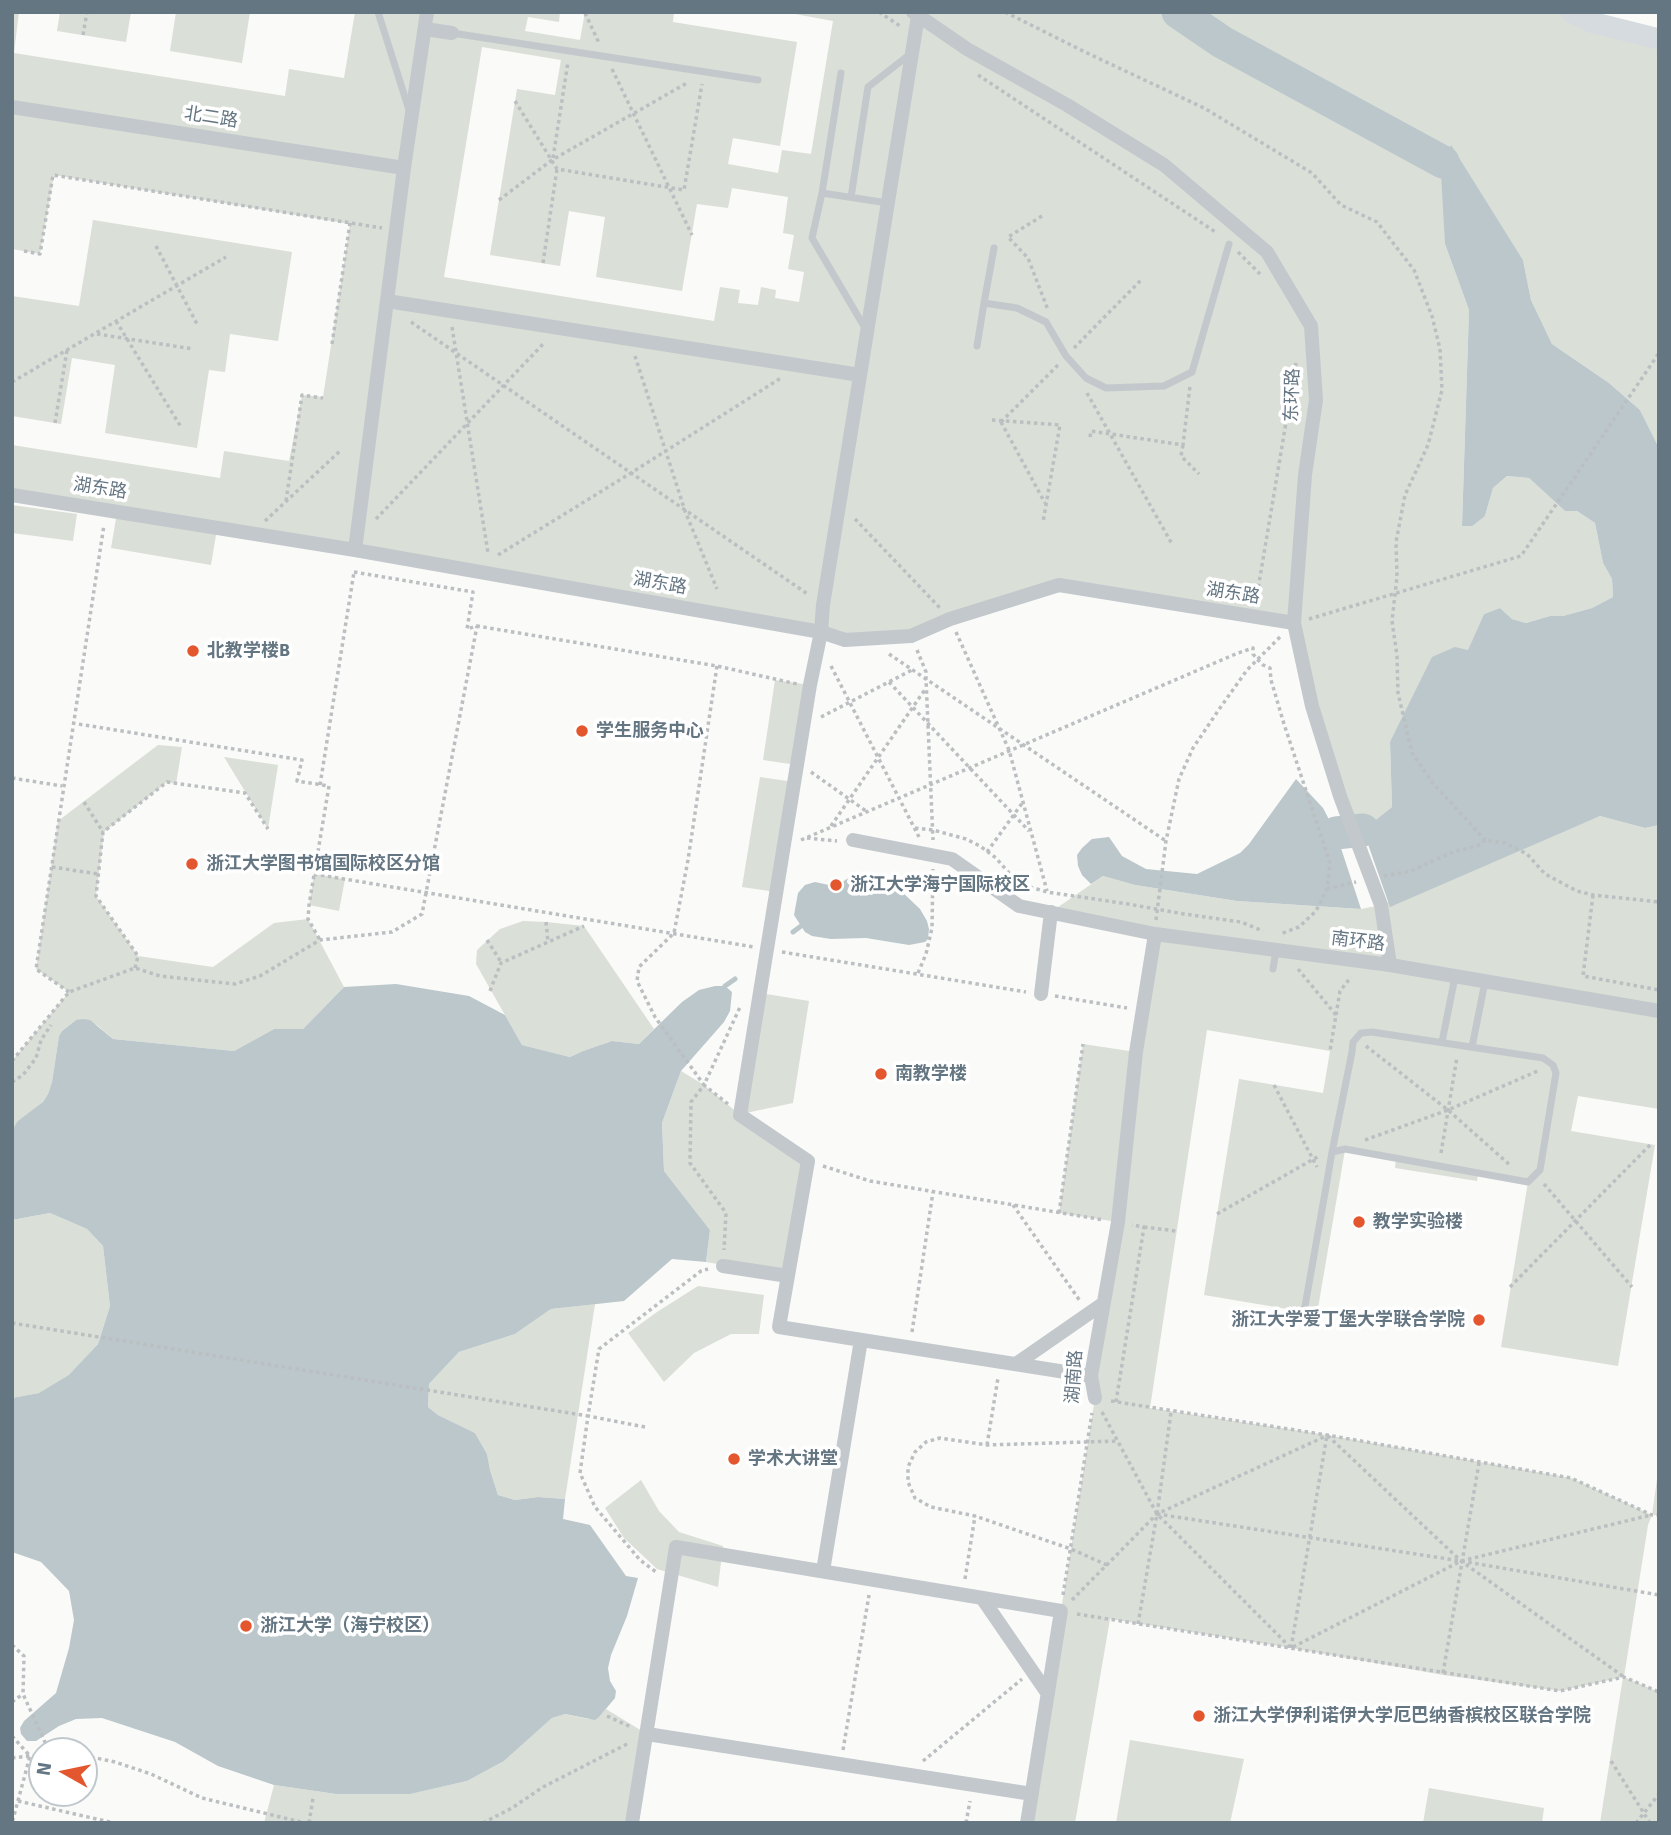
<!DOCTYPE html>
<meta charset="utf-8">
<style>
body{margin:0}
#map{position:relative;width:1671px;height:1835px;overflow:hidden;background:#fafaf8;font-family:Signika,sans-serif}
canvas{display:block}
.frame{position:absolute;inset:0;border:14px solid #657683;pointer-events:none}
.north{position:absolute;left:28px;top:1737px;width:70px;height:70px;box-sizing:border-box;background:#fff;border:2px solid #c1c8cd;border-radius:50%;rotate:279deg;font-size:19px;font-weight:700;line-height:28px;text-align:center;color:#657683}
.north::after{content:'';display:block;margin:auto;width:24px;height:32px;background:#e4572e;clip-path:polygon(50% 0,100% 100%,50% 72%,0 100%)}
</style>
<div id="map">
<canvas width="1671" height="1835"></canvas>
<div class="frame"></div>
<div class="north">N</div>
</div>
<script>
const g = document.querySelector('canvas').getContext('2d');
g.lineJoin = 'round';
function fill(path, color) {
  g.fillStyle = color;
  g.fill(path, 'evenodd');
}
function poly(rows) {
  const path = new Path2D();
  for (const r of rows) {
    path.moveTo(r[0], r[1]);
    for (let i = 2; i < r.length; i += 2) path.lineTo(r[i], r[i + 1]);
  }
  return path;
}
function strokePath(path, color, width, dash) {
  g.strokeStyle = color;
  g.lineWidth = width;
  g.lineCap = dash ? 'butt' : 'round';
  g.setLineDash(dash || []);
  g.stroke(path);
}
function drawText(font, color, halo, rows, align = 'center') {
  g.font = font + ' Signika,"Noto Sans SC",sans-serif';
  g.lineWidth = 7;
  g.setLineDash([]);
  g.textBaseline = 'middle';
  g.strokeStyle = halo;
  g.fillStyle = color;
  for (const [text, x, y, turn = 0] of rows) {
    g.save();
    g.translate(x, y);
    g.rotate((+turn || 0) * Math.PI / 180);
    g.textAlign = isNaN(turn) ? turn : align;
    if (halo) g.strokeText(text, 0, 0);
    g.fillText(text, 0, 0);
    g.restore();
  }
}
fill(poly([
 [12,12,19,12,14,53,285,96,289,69,344,78,355,12,560,12,559,22,528,17,525,31,580,40,585,12,674,12,673,22,797,42,780,146,733,138,728,164,778,173,782,150,811,154,833,21,784,12,1571,12,1659,39,1659,448,1640,410,1609,383,1552,344,1531,300,1523,260,1451,146,1443,162,1445,244,1469,310,1462,525,1485,516,1493,488,1507,476,1529,478,1565,511,1577,511,1595,523,1603,563,1612,579,1613,597,1592,608,1563,616,1550,616,1526,623,1512,619,1500,608,1484,614,1468,651,1390,742,1392,807,1363,830,1340,796,1294,623,1059,585,911,636,845,640,217,529,211,565,111,548,117,513,12,496,12,445,220,478,224,451,289,461,302,395,323,397,350,224,54,175,40,254,12,249],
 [482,47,561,60,555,95,517,89,490,255,560,266,569,211,605,217,596,277,682,291,697,204,728,208,732,188,788,197,783,233,794,235,788,269,804,272,799,302,775,298,776,290,761,287,758,305,738,303,740,290,720,287,714,321,444,277],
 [60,12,131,12,126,42,57,31],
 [176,12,250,12,242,63,170,51],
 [93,220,292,252,278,341,230,334,225,372,209,370,197,448,105,433,115,365,72,358,61,424,12,416,12,296,79,306],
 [12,505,77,514,73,541,12,533],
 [775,680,810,685,797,765,763,760],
 [158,745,182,747,176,784,167,782,104,832,96,896,138,956,213,967,274,923,308,919,344,987,303,1029,274,1029,234,1051,113,1039,97,1025,76,1020,62,1031,59,1036,52,1082,48,1094,43,1102,14,1127,12,1131,12,1061,69,992,36,969,58,821],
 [224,757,278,765,268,829],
 [760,777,794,782,776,892,742,887],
 [1600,816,1645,828,1659,825,1659,1109,1578,1096,1571,1131,1655,1145,1618,1366,1501,1347,1528,1182,1478,1174,1477,1181,1395,1168,1396,1158,1345,1150,1317,1314,1204,1295,1239,1079,1323,1093,1330,1051,1207,1030,1150,1408,1327,1435,1571,1478,1652,1515,1659,1465,1659,1515,1652,1515,1648,1525,1624,1677,1659,1692,1659,1823,1600,1823,1623,1677,1560,1691,1443,1675,1291,1648,1110,1619,1075,1823,1027,1823,1095,1398,1118,1222,1059,1213,1083,1044,1136,1052,1154,935,1051,912,1103,876,1135,885,1237,901,1361,909,1381,905],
 [314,874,345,879,339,911,309,905],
 [523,921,546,922,584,926,654,1029,639,1044,612,1041,583,1051,570,1057,522,1045,476,964,477,950,500,929],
 [760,993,809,1001,793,1103,741,1114,808,1161,788,1276,706,1262,710,1230,664,1171,662,1123,681,1071,704,1085,739,1114],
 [50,1213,87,1229,103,1246,110,1306,98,1344,69,1376,39,1393,12,1398,12,1220],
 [698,1286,764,1295,759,1334,731,1334,694,1353,664,1382,628,1333,657,1312],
 [595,1304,565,1499,538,1497,515,1500,498,1495,490,1470,487,1454,475,1433,438,1415,428,1407,429,1384,459,1352,515,1334,551,1309],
 [641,1480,659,1511,679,1532,723,1546,718,1587,657,1569,624,1538,605,1508],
 [606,1709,647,1734,632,1823,264,1823,274,1785,336,1794,409,1794,467,1781,504,1761,552,1718,564,1714,588,1719,600,1716],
 [1130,1740,1244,1759,1230,1823,1116,1823],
 [1429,1788,1544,1808,1542,1823,1423,1823]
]), '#dadfd7');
fill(poly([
 [1451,145,1523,260,1531,300,1552,344,1609,383,1640,410,1659,448,1659,825,1645,828,1600,816,1390,907,1363,830,1392,807,1390,742,1432,657,1455,647,1468,650,1484,614,1500,608,1512,619,1526,623,1550,616,1563,616,1592,608,1613,597,1612,579,1603,563,1595,523,1577,511,1565,511,1529,478,1507,476,1493,488,1485,516,1472,526,1462,526,1469,310,1445,244,1441,173,1443,162],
 [1296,779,1323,808,1336,833,1361,909,1237,901,1135,885,1103,876,1091,884,1082,875,1078,866,1077,855,1082,848,1092,839,1109,837,1122,856,1146,869,1197,874,1240,853,1249,844],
 [862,874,879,880,901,891,920,909,927,921,929,929,928,939,925,942,909,945,866,938,831,939,812,936,805,932,794,915,798,893,805,885,815,882,829,885,842,882,852,876],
 [396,984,469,996,505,1015,522,1045,570,1057,583,1051,612,1041,639,1044,682,1002,699,990,715,986,725,986,732,992,730,1011,724,1022,681,1071,662,1123,664,1171,710,1230,706,1262,672,1259,624,1301,551,1309,515,1334,459,1352,429,1384,428,1407,438,1415,475,1433,487,1454,490,1470,498,1495,515,1500,538,1497,565,1499,563,1519,590,1525,626,1576,638,1578,627,1616,611,1655,608,1668,610,1681,616,1691,615,1698,600,1716,595,1720,565,1714,552,1718,504,1761,467,1781,410,1794,336,1794,274,1785,218,1766,175,1742,102,1718,76,1719,59,1726,36,1741,27,1741,21,1734,20,1728,24,1721,56,1693,69,1648,74,1620,69,1591,41,1562,12,1552,12,1398,39,1393,69,1375,98,1344,110,1306,103,1246,87,1229,50,1213,12,1220,14,1127,18,1121,43,1102,48,1094,52,1082,59,1036,62,1031,76,1020,83,1019,90,1020,113,1039,234,1051,274,1029,303,1029,344,987]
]), '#bbc7cb');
strokePath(poly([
 [793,932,801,926],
 [725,986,735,979]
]), '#bbc7cb', 5);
strokePath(poly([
 [1178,12,1222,42,1443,162],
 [1336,833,1363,830]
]), '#bbc7cb', 33);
strokePath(poly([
 [879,12,900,26],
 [1005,12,1085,52,1204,108,1312,173,1341,205,1377,222,1414,270,1432,316,1440,349,1442,390,1428,445,1405,495,1396,542,1397,577,1392,621,1397,656,1398,693,1412,753,1432,782,1485,840],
 [585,13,599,43],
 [83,35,87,12],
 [612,69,692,235],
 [978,75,1217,233],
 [515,101,557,169,684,190,702,84],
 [553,158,568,62],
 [499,200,552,160,687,83],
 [1042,216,1008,237,1028,258,1048,310],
 [156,246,197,324],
 [24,251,40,254,53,175,382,228],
 [1238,252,1260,274],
 [543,263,557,169],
 [116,321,181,427],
 [411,322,809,595],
 [452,327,488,553],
 [97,334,193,349],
 [332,344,350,223],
 [1074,348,1141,280],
 [635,356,685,511,717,589],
 [12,382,226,257],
 [1087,393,1172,544],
 [992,420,1060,425,1043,522],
 [1001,422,1059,364],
 [1001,422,1045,503],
 [55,423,67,350],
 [1090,437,1091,431,1183,445,1190,386],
 [1183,445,1181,456,1199,474],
 [286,501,302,395,323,398],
 [376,519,545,342],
 [855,519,940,608],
 [265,521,340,451],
 [498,555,631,473,781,378],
 [354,572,473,592,467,629,477,626,717,666,797,684],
 [1256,601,1296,363],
 [1309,619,1521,556,1659,353],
 [956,632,1009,750,1047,891],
 [917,650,926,672,926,679,933,840],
 [889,654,1166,841],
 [717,666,688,860,674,933,639,967,637,981,655,1017,704,1085,691,1102,690,1163,726,1213,724,1250],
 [831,666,919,837],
 [889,682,1029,831],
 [821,717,912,670],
 [72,723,302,760,297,781,329,786,309,905,308,919,320,940],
 [811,772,866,811],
 [12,778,62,786],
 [320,785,354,572],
 [84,802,103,832],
 [831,826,926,688],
 [915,828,933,830,966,839,980,846,996,858,1009,873,1026,886,1037,889,1047,892,1128,904,1184,914,1241,922,1263,931],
 [807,838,837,841],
 [801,840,1238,653,1253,648,1253,654,1258,660,1263,665,1270,668,1271,680,1284,724,1330,863,1327,889,1316,911,1299,927,1280,934],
 [987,852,1023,802],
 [52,867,98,874],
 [314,874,754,947],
 [1384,876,1411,871,1453,852,1480,845,1485,840,1505,843,1527,854,1545,874,1577,891,1593,895,1659,902],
 [1327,889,1356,882],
 [1593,895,1583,976,1659,990],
 [1156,920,1166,841,1179,779,1193,748,1220,708,1247,670,1282,635],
 [546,922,548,942],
 [487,940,501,962],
 [782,952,1026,992],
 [135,968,138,956,96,896,103,832,167,782,245,793,268,829],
 [1298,969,1336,1015,1330,1051],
 [918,973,926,954,932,928,933,869],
 [490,991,501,963,584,926],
 [69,992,36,969,104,525],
 [1055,996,1127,1008],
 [1336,1015,1340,991,1351,977],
 [1366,1046,1448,1110,1511,1166],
 [12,1061,69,992,135,968,160,976,235,984,260,976,320,940,392,932,422,914,477,626],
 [12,1082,23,1075,36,1058,41,1040,51,1025],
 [1274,1085,1317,1167],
 [728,1104,704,1085,741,1005],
 [1365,1140,1448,1110,1540,1070],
 [1441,1153,1457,1057],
 [823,1166,870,1181,1104,1220],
 [1544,1184,1632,1287],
 [1013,1205,1080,1301],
 [1059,1213,1083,1044],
 [1217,1214,1319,1156],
 [1144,1227,1176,1231],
 [1510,1287,1651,1144],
 [12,1323,588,1416,599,1349,701,1271,708,1269],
 [912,1332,933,1192],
 [1111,1401,1327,1435,1571,1478,1652,1515,1659,1515],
 [1116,1402,1144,1227,1132,1225],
 [1102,1412,1157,1514,1290,1647],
 [645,1427,588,1416,580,1473,595,1507,640,1560,656,1572],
 [987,1445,998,1378],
 [1157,1514,1461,1561,1659,1595],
 [1107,1565,1071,1549,975,1516,931,1507,915,1498,908,1482,908,1467,915,1452,926,1442,940,1438,987,1445,1118,1441],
 [965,1579,975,1516],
 [1063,1595,1092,1413],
 [1072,1600,1157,1514,1326,1436],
 [1077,1614,1560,1691,1624,1677,1659,1692],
 [1138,1624,1157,1514,1171,1412],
 [12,1645,24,1656,23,1694,49,1751],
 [1293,1647,1461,1561,1651,1515],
 [1291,1648,1327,1435,1461,1561,1624,1677],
 [1443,1673,1479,1463],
 [12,1702,23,1694],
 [607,1716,631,1727],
 [12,1736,30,1756,12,1823],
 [843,1750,869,1595],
 [84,1757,96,1758,115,1762,151,1774,202,1798,305,1823],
 [12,1758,30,1756,42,1758],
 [923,1761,1022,1679],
 [1611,1761,1650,1823],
 [18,1801,114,1823],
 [309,1823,313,1798],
 [483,1823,512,1808,543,1787,629,1743],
 [966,1823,970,1801],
 [1636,1823,1659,1794]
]), '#bbbfc2', 3.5, [3.5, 3.5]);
strokePath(poly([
 [378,12,409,110],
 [452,33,758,80],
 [822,193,841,73],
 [851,197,868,87,909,55],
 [984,303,994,248],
 [865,328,812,238,822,193,888,203],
 [977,346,984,303,1017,308,1046,322,1066,356,1086,378,1106,388,1164,386,1192,372,1229,244],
 [1273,969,1276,950],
 [1442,1042,1455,977],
 [1472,1047,1485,982],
 [1304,1312,1326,1187,1332,1152,1352,1052,1353,1042,1361,1033,1372,1032,1543,1058,1553,1065,1556,1073,1540,1170,1528,1182,1345,1149,1332,1152]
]), '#c3c8cc', 7);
strokePath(poly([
 [913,12,967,49,1067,105,1164,165,1267,252,1311,326,1316,400,1305,475,1294,623,1312,706,1340,796,1381,905,1390,965],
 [918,16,823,605,821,632,810,685,740,1115,808,1161,779,1327,1091,1376],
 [425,29,452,33],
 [12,107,404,168],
 [387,301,860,375],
 [12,495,355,550,821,632,845,640,911,636,950,619,1059,585,1294,623],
 [355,550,404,168,427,12],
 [853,840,952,859,1019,906,1155,934,1390,965,1659,1011],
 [1041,994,1051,912],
 [723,1266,788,1276],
 [1016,1364,1104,1303],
 [1095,1398,1091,1376,1118,1222,1136,1052,1155,934],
 [823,1571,861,1340],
 [982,1598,1048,1694],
 [647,1734,1032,1794],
 [632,1823,676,1547,1061,1611,1027,1823]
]), '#c3c8cc', 14);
strokePath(poly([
 [1571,12,1591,22,1659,39]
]), '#d6dbdf', 21);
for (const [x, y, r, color] of [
 [193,651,7,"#e4572e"],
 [582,731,7,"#e4572e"],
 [192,864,7,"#e4572e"],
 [836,885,7,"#e4572e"],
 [881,1074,7,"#e4572e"],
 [1359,1222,7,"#e4572e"],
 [1479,1320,7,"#e4572e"],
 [734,1459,7,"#e4572e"],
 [246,1626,7,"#e4572e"],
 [1199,1716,7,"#e4572e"]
]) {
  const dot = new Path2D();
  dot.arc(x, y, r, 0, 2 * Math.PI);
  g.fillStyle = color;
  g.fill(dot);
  strokePath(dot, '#fff', 2.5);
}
drawText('18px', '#657683', '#fff', [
 ["北二路",211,118,9],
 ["东环路",1293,395,-88],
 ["湖东路",100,489,9],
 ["湖东路",660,584,10],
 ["湖东路",1233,594,9],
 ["南环路",1358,942,7],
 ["湖南路",1075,1377,-86]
]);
drawText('bold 18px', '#657683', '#fff', [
 ["北教学楼B",207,651],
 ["学生服务中心",596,731],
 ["浙江大学图书馆国际校区分馆",206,864],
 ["浙江大学海宁国际校区",850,885],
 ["南教学楼",895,1074],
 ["教学实验楼",1373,1222],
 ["浙江大学爱丁堡大学联合学院",1465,1320,"right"],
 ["学术大讲堂",748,1459],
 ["浙江大学（海宁校区）",260,1626],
 ["浙江大学伊利诺伊大学厄巴纳香槟校区联合学院",1213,1716]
], 'left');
</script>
